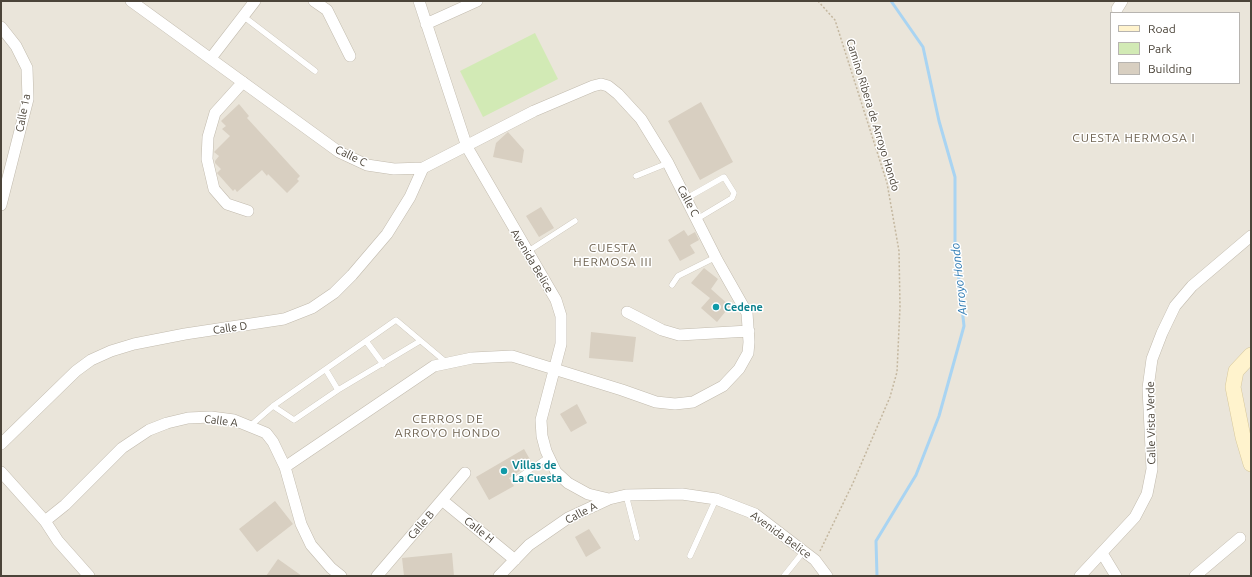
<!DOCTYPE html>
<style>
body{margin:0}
#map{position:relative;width:1252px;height:577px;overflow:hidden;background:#f6f3ec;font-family:Ubuntu,sans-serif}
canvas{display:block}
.frame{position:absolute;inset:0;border:2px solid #4b4439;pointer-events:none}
.legend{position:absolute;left:1110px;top:12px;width:130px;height:72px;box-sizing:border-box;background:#fff;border:1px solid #b7b4b0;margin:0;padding:5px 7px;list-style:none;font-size:12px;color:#4b4439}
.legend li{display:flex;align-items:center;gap:8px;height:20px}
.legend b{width:20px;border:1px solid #b7b4b0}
</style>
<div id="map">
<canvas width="1252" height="577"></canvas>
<div class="frame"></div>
<ul class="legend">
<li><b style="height:5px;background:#fff3cd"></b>Road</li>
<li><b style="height:11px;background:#d2eab5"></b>Park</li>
<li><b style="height:11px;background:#d8cfc1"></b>Building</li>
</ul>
</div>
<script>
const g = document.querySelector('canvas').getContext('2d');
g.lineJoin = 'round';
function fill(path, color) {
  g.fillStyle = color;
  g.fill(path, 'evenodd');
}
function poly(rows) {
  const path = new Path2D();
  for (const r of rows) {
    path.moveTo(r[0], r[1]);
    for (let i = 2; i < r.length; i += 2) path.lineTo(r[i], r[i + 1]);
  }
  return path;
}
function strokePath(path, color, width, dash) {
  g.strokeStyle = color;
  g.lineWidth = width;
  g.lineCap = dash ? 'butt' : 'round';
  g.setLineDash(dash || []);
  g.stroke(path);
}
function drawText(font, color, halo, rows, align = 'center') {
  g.font = font + ' Ubuntu,sans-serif';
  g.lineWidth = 3;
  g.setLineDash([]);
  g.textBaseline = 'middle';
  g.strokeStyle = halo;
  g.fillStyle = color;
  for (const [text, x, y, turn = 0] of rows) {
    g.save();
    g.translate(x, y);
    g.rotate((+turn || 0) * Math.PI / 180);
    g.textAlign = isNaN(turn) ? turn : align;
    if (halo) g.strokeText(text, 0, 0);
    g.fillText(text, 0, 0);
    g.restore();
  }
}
fill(poly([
 [1,1,1251,1,1251,576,1,576],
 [1111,13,1239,13,1239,83,1111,83]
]), '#eae5da');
fill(poly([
 [535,33,558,79,483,117,460,71]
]), '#d2eab5');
strokePath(poly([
 [877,576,876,541,916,475,939,416,964,326,955,244,955,177,939,121,923,47,891,1]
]), '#a9d4f2', 3);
fill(poly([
 [701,102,733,162,700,180,668,121],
 [239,104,249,116,247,118,300,176,297,179,299,181,287,193,268,174,267,176,262,170,237,192,235,189,233,191,217,173,221,169,215,163,215,161,219,156,214,152,230,136,222,129,226,126,221,121],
 [508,132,524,150,522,163,493,157,496,143],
 [541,207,554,228,539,237,526,216],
 [684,230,688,236,695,232,699,240,690,245,695,253,680,261,668,240],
 [704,268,718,279,711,289,730,306,717,322,701,308,710,298,691,283],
 [591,332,636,337,633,362,589,358],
 [577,404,587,423,571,432,560,414],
 [524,449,532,463,509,478,514,486,489,500,476,477],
 [275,501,293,524,257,552,239,529],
 [589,529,601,548,586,557,575,537],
 [452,553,454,576,404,576,402,558],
 [278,559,302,576,266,576]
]), '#d8cfc1');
const lane = poly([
 [243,16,315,71],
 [636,176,668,163],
 [687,198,724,177,734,193,732,198,697,219],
 [527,252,575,221],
 [672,285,678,276,716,257],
 [366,341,383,364],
 [326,370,338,390],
 [273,406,294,420,338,390,420,341],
 [250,426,273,406,396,320,447,363],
 [515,480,548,457],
 [626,495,637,538],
 [690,556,716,499],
 [784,576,804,551]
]);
const street = poly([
 [131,1,339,152,367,165,394,169,423,168,534,111,593,86,601,84,608,86,618,94,641,119,668,163,717,260,747,313,749,342,748,353,739,369,723,386,693,402,675,404,656,402,622,390,512,356,472,358,434,366,285,467],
 [314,1,327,10,350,56],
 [419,1,467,147,556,300,561,316,561,344,541,420,542,436,546,451,556,472,568,483,588,494,609,499],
 [1117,9,1122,1],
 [426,24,477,1],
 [1,27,16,46,27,68,28,99,1,205],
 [211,58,255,1],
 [243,82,215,113,208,137,207,159,214,189,227,204,248,211],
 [627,312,662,330,679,335,749,331],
 [1,444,76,371,91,360,111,351,134,344,185,334,284,319,312,308,334,293,352,275,387,234,410,197,423,168],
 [1,472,45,521,58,541,89,576],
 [442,500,515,560],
 [45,521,65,505,122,448,149,430,167,423,188,418,211,417,234,420,266,433,273,442,285,467,301,524,311,545,331,568,341,576],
 [1102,553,1116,576],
 [377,576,465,473],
 [499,576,529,545,568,518,609,499,626,495,682,494,716,499,755,514,815,560,827,576],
 [1080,576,1135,517,1147,494,1152,469,1148,388,1152,359,1162,333,1175,306,1192,286,1251,236],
 [1195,576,1240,538]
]);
const secondary = poly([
 [1251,355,1236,371,1233,387,1243,437,1251,464]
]);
strokePath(lane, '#c2bbae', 6);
strokePath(street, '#c2bbae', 12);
strokePath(secondary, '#d6c79b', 16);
strokePath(poly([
 [818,1,835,20,887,183,899,251,900,307,897,372,890,397,853,483,820,551]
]), '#c4b79f', 1.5, [2, 2]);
strokePath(lane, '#fff', 5.5);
strokePath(street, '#fff', 11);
strokePath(secondary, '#fff3cd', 15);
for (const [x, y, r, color] of [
 [716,307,4,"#0f9aa8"],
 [504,471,4,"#0f9aa8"]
]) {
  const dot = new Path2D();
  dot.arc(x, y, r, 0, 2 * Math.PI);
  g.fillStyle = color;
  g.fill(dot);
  strokePath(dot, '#fff', 1.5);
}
drawText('11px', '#4b4439', '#fff', [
 ["Calle 1a",23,113,-79],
 ["Camino Ribera de Arroyo Hondo",873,115,73],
 ["Calle C",351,156,26],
 ["Calle C",688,201,62],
 ["Avenida Belice",532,261,59],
 ["Calle D",230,328,-8],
 ["Calle A",221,421,7],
 ["Calle Vista Verde",1151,423,-91],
 ["Calle A",581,513,-27],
 ["Calle B",421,525,-49],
 ["Calle H",479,530,39],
 ["Avenida Belice",781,535,36]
]);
drawText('bold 11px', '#0d838f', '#fff', [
 ["Cedene",724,307],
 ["Villas de",512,465],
 ["La Cuesta",512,478]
], 'left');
g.letterSpacing = '1px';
drawText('12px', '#6e6250', '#fff', [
 ["CUESTA HERMOSA I",1134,138],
 ["CUESTA",613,248],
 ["HERMOSA III",613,262],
 ["CERROS DE",448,419],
 ["ARROYO HONDO",448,433]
]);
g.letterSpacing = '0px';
drawText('italic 12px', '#2e7ab2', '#fff', [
 ["Arroyo Hondo",959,279,-96]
]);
</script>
